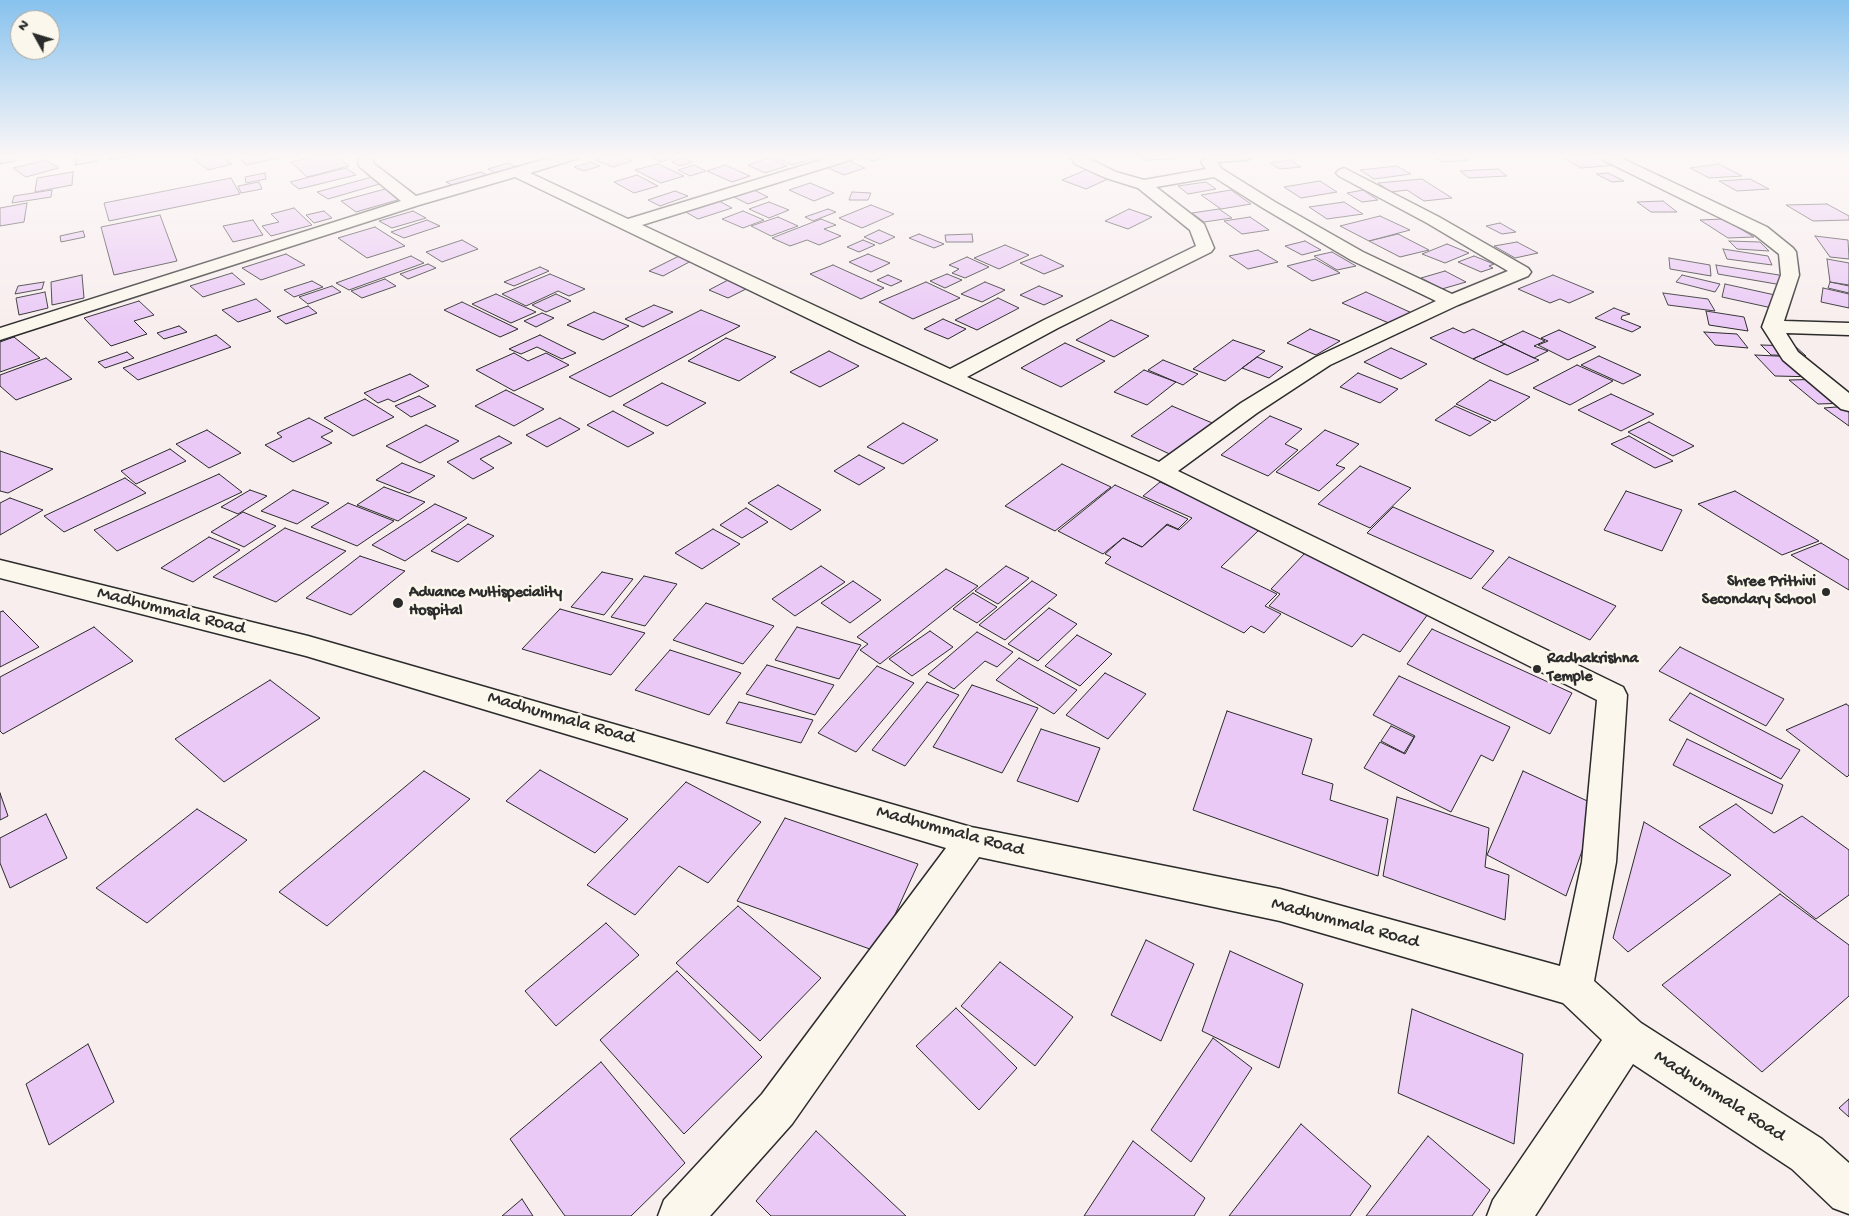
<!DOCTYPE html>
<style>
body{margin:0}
#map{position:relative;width:1849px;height:1216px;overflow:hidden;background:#f8eeee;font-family:"Gochi Hand",sans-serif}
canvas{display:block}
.north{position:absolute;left:10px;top:10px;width:50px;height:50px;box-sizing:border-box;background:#fbf7ec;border:1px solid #a8a59f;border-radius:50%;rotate:309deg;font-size:14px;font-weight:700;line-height:20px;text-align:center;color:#2b2b2b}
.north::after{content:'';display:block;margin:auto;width:18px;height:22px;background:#2b2b2b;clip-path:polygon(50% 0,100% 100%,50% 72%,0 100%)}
</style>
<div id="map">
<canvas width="1849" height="1216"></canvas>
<div class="north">N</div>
</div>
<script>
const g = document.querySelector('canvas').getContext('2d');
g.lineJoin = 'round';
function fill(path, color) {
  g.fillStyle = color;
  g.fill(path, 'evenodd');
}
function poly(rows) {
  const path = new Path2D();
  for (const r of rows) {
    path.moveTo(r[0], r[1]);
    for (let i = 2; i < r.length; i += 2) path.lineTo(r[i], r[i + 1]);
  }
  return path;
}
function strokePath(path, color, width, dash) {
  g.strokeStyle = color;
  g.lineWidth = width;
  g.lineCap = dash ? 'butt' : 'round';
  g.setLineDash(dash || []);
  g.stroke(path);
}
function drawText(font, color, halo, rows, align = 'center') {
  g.font = font + ' "Gochi Hand",sans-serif';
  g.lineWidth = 5;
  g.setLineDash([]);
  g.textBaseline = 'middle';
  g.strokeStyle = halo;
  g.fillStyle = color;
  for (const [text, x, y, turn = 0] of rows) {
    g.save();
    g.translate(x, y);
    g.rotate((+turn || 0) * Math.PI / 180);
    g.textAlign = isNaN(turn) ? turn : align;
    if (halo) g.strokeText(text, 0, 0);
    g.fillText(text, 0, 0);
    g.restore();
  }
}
const building = poly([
 [0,156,15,156,16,161,0,164,0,156],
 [77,156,98,156,97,161,75,165,77,156],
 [110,156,138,156,111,160,110,156],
 [208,156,220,156,232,164,208,170,194,159,208,156],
 [238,156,276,156,278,158,246,165,238,156],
 [318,156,336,156,349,166,307,177,291,162,318,156],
 [609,156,619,156,632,161,613,167,595,160,609,156],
 [661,156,671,156,675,157,661,162,653,158,661,156],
 [777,156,822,156,792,165,773,157,777,156],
 [859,156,884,156,886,157,873,161,859,156],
 [1140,156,1173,156,1175,159,1144,160,1140,156],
 [1434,156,1460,156,1468,160,1443,162,1434,156],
 [1599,156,1617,165,1581,168,1563,158,1599,156],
 [683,158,692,162,680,166,672,162,683,158],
 [769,158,787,166,765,173,748,165,769,158],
 [46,160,59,168,26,177,13,168,46,160],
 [847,160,865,168,844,175,826,167,847,160],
 [1290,160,1301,167,1280,169,1270,163,1290,160],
 [591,162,600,166,584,171,574,167,591,162],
 [508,163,517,167,496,173,488,169,508,163],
 [658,164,684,176,661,183,635,170,658,164],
 [1719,164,1742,176,1709,178,1690,168,1719,164],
 [694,165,706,171,690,176,678,170,694,165],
 [725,165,750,176,732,182,707,171,725,165],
 [1397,166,1411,174,1374,179,1360,170,1397,166],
 [346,168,356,175,299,189,290,182,346,168],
 [1498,169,1507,176,1469,178,1460,171,1498,169],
 [1086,170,1110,178,1086,189,1062,180,1086,170],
 [73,172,72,185,35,192,37,178,73,172],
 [481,172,491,177,455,187,446,182,481,172],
 [265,173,266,179,246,183,245,177,265,173],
 [1608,173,1624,181,1612,182,1596,174,1608,173],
 [637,175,658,186,634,193,614,182,637,175],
 [372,177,383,183,328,199,317,192,372,177],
 [231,178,240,194,109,221,104,203,231,178],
 [1422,179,1452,198,1424,201,1407,190,1391,192,1378,183,1422,179],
 [1750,179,1769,189,1737,191,1719,181,1750,179],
 [1320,181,1337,192,1301,198,1284,187,1320,181],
 [259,182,262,189,241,193,238,186,259,182],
 [1206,182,1216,189,1188,194,1178,186,1206,182],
 [810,183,834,193,814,201,789,190,810,183],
 [385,189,401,199,356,212,341,201,385,189],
 [752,189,768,197,748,204,732,196,752,189],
 [52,190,51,197,12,203,14,196,52,190],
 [1231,190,1251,204,1221,209,1201,195,1231,190],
 [1363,190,1378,200,1362,202,1347,193,1363,190],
 [675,191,688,196,660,206,648,200,675,191],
 [852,192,871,193,868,200,849,200,852,192],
 [719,201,732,208,698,219,684,211,719,201],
 [1663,201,1677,212,1651,212,1637,202,1663,201],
 [769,202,789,210,769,218,749,209,769,202],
 [1344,202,1363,214,1327,219,1309,207,1344,202],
 [27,203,24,222,0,226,0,208,27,203],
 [1827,204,1849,216,1849,220,1813,221,1786,205,1827,204],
 [871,205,894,214,862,228,839,218,871,205],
 [294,208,312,225,271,236,262,226,279,222,271,214,294,208],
 [828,209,836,212,813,221,805,217,828,209],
 [1129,209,1152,217,1128,229,1105,221,1129,209],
 [1219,209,1232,218,1204,222,1192,213,1219,209],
 [324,211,332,218,314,223,306,215,324,211],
 [413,211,426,218,392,228,379,221,413,211],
 [743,211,764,220,743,228,722,219,743,211],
 [160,215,177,261,114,275,101,227,160,215],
 [1380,216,1410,230,1369,241,1340,226,1380,216],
 [778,217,798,226,771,236,751,226,778,217],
 [1250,217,1269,230,1242,234,1224,221,1250,217],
 [821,219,836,225,824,229,841,236,819,245,807,240,790,246,772,238,821,219],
 [1724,219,1754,237,1728,238,1700,220,1724,219],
 [253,220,263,235,233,242,223,226,253,220],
 [427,220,440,226,404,238,391,232,427,220],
 [1500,223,1516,232,1502,234,1486,226,1500,223],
 [375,227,405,246,367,258,338,238,375,227],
 [879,230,895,237,880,244,864,237,879,230],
 [83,231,85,237,61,242,60,236,83,231],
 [919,234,944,244,934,248,909,238,919,234],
 [972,234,973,242,946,242,945,235,972,234],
 [1398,234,1429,250,1400,257,1369,241,1398,234],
 [1815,236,1848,240,1849,259,1830,257,1815,236],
 [462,240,478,249,442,262,426,252,462,240],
 [863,240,875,245,859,252,847,247,863,240],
 [1305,241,1321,250,1302,255,1285,246,1305,241],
 [1729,241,1760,242,1769,251,1737,249,1729,241],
 [1517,242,1538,253,1515,258,1494,246,1517,242],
 [1447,244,1469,253,1445,263,1422,254,1447,244],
 [1005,245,1029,255,999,269,974,258,1005,245],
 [1723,249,1768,256,1772,265,1727,259,1723,249],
 [1258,250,1278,262,1248,269,1229,256,1258,250],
 [1332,252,1356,266,1337,270,1314,256,1332,252],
 [286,254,305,265,261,280,242,268,286,254],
 [868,254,890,263,871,272,849,262,868,254],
 [1041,255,1064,266,1044,274,1020,263,1041,255],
 [411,256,424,263,349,290,336,283,411,256],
 [679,256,693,260,663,276,649,271,679,256],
 [1474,256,1494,264,1489,266,1493,268,1481,272,1458,262,1474,256],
 [967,257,989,267,965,278,952,273,959,269,949,265,967,257],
 [1669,258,1710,265,1711,276,1670,269,1669,258],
 [1315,259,1340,273,1312,281,1287,266,1315,259],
 [1827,259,1849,263,1849,285,1830,282,1827,259],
 [428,264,436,268,408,279,400,274,428,264],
 [833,265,884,288,861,299,810,274,833,265],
 [1716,265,1779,275,1782,285,1718,274,1716,265],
 [540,267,549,271,514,286,504,282,540,267],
 [1445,271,1466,282,1442,289,1421,278,1445,271],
 [232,273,245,284,203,297,190,286,232,273],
 [550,274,585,289,569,296,558,291,526,306,502,294,550,274],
 [947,274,962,280,945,288,930,281,947,274],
 [82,275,84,298,52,305,51,282,82,275],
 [888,275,902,281,891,286,877,280,888,275],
 [1553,275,1594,292,1569,303,1560,299,1550,303,1518,289,1553,275],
 [1682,275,1720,284,1715,292,1676,282,1682,275],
 [385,279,396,286,362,298,351,291,385,279],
 [728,280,748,288,728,298,709,290,728,280],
 [312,281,323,287,294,297,284,290,312,281],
 [44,282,42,289,15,294,18,286,44,282],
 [926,282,960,298,913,319,879,302,926,282],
 [985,282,1005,290,982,302,961,294,985,282],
 [1830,282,1849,286,1849,293,1828,288,1830,282],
 [1725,284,1775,295,1772,308,1722,297,1725,284],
 [332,286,341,292,308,304,299,297,332,286],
 [1039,286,1063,296,1044,305,1020,295,1039,286],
 [1823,288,1849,294,1849,308,1821,302,1823,288],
 [45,292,48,308,19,315,16,298,45,292],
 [1366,292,1414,314,1391,324,1342,303,1366,292],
 [1663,293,1708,299,1715,311,1668,305,1663,293],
 [496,294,536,312,511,323,472,304,496,294],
 [556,294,571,301,546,312,532,305,556,294],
 [998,298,1019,308,977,330,955,320,998,298],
 [256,299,271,311,238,322,222,310,256,299],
 [139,301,154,315,134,321,147,334,111,346,84,318,139,301],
 [462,302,518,329,500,337,444,310,462,302],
 [654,305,673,312,643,327,625,319,654,305],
 [308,306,317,313,286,324,277,317,308,306],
 [1614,308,1630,314,1622,316,1621,319,1641,327,1632,332,1595,318,1614,308],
 [701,310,740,326,610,397,569,377,701,310],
 [1706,311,1744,317,1748,331,1709,325,1706,311],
 [594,312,629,326,603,340,567,325,594,312],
 [542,313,554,318,536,327,524,321,542,313],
 [943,319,966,329,948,339,924,329,943,319],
 [1111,320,1149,336,1114,357,1076,340,1111,320],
 [179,326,187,332,164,339,157,333,179,326],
 [1453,328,1464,333,1473,329,1505,344,1473,359,1430,338,1453,328],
 [1310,329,1340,341,1316,355,1287,343,1310,329],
 [1559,330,1596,347,1568,360,1538,345,1548,341,1541,338,1559,330],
 [1523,331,1545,341,1534,346,1548,351,1534,358,1500,342,1523,331],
 [1704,332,1737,334,1748,348,1715,345,1704,332],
 [216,335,231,347,138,380,123,368,216,335],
 [540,335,576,353,562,359,537,347,521,354,509,349,540,335],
 [14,337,40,358,0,372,0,342,14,337],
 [726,338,776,357,739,381,688,361,726,338],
 [1233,340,1265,351,1225,381,1193,369,1233,340],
 [1065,343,1105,361,1061,387,1021,368,1065,343],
 [1505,344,1534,358,1539,360,1507,375,1473,359,1505,344],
 [1761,345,1795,346,1806,356,1771,355,1761,345],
 [1391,348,1427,364,1401,379,1364,362,1391,348],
 [829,351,859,366,820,387,790,372,829,351],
 [127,352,134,358,105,368,98,362,127,352],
 [514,353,528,361,546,353,569,365,514,391,476,370,514,353],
 [1755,355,1797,357,1819,377,1775,376,1755,355],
 [1599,356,1641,375,1623,384,1581,365,1599,356],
 [1257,357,1283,367,1269,378,1242,368,1257,357],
 [46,358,72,379,16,400,0,386,0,375,46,358],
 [1163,360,1198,374,1183,385,1148,370,1163,360],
 [1577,365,1613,381,1570,405,1533,388,1577,365],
 [1144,370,1176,382,1147,405,1114,392,1144,370],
 [1358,373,1398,389,1380,403,1340,387,1358,373],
 [410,374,429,386,394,402,388,399,378,403,364,393,410,374],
 [1830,379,1849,394,1849,403,1818,404,1789,380,1830,379],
 [1490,380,1530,397,1495,421,1456,404,1490,380],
 [662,383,706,403,667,426,623,405,662,383],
 [506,390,544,409,514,426,475,406,506,390],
 [1611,394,1654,414,1621,431,1578,410,1611,394],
 [419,396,436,406,411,417,395,406,419,396],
 [365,399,394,417,353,436,324,418,365,399],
 [1172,406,1217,425,1176,457,1131,436,1172,406],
 [1455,406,1491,422,1470,436,1435,420,1455,406],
 [1849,406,1849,426,1824,408,1849,406],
 [613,411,654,433,628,447,587,425,613,411],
 [1270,416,1302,429,1285,444,1298,450,1268,476,1221,455,1270,416],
 [309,418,333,431,321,437,332,443,293,462,265,445,282,437,277,433,309,418],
 [560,418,580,429,547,447,526,435,560,418],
 [1649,422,1694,446,1673,456,1628,432,1649,422],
 [903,423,938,440,903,464,867,447,903,423],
 [426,425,459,441,420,463,386,446,426,425],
 [207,430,241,453,209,468,176,444,207,430],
 [1325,430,1359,444,1336,465,1345,468,1319,491,1276,472,1325,430],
 [499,436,512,443,480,459,494,468,473,479,447,462,499,436],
 [1629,436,1673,461,1655,468,1611,444,1629,436],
 [170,449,186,461,136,484,121,471,170,449],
 [0,451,53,469,8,493,0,491,0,451],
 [859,455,885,468,859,485,834,471,859,455],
 [402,463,435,476,409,493,376,480,402,463],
 [1062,464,1111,487,1055,531,1005,506,1062,464],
 [1360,466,1411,488,1370,528,1318,504,1360,466],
 [219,474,242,492,117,551,94,530,219,474],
 [125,478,146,493,64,532,44,516,125,478],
 [1160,482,1261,528,1221,567,1277,594,1265,606,1281,614,1264,633,1251,626,1244,633,1105,563,1111,557,1105,554,1123,538,1142,547,1167,525,1179,530,1192,518,1143,496,1160,482],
 [778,485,821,510,791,530,748,503,778,485],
 [1115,485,1188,519,1178,529,1167,524,1142,547,1123,538,1103,554,1058,531,1115,485],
 [384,487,425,502,398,521,357,505,384,487],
 [250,490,267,496,238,514,221,507,250,490],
 [293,490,329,503,297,524,261,511,293,490],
 [1626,491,1682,510,1662,551,1604,530,1626,491],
 [1735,491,1819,541,1782,555,1698,504,1735,491],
 [10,498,43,510,0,535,0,503,10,498],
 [348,503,394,521,357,546,311,527,348,503],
 [435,504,467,518,405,561,372,545,435,504],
 [1393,507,1494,551,1471,579,1367,533,1393,507],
 [746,508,768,522,742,538,720,525,746,508],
 [243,512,276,526,244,547,211,532,243,512],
 [468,524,494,536,458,562,431,551,468,524],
 [285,528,346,551,276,602,213,577,285,528],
 [713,529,740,544,702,569,675,553,713,529],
 [209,537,240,550,193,582,161,568,209,537],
 [1821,543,1849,560,1849,590,1791,555,1821,543],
 [1305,553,1431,610,1400,652,1363,634,1352,647,1269,606,1280,594,1271,589,1305,553],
 [360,556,405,571,351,615,306,598,360,556],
 [1509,557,1616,606,1590,640,1482,588,1509,557],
 [821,566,845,582,795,616,772,599,821,566],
 [1006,566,1029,578,998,604,975,591,1006,566],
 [946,569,978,586,880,664,860,650,868,644,857,637,946,569],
 [602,572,633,579,604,615,571,607,602,572],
 [644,576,677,584,645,626,611,617,644,576],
 [853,581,881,600,850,623,821,603,853,581],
 [1032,581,1057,595,1005,640,979,625,1032,581],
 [973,593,997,607,977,623,953,609,973,593],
 [706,603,774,626,743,664,673,640,706,603],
 [1049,608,1077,624,1038,661,1008,644,1049,608],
 [560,609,645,633,611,675,522,649,560,609],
 [3,611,39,647,0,667,0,612,3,611],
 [94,627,133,661,3,734,0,731,0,677,94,627],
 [797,627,861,645,839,679,775,660,797,627],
 [1432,629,1572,693,1550,734,1407,664,1432,629],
 [930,631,953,647,912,676,889,659,930,631],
 [977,632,1013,652,997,667,985,661,954,689,928,674,977,632],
 [1077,635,1112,654,1080,686,1045,666,1077,635],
 [1680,647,1784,699,1766,726,1659,671,1680,647],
 [670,650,741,673,709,715,635,690,670,650],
 [1019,658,1077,690,1054,714,996,680,1019,658],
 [767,665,834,685,815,715,746,694,767,665],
 [877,666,914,683,856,752,818,733,877,666],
 [1105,673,1146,694,1108,739,1066,715,1105,673],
 [1399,676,1510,727,1493,761,1481,755,1451,812,1364,768,1380,742,1405,754,1415,736,1373,715,1399,676],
 [270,680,320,718,224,782,175,739,270,680],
 [927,682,959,695,905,766,872,750,927,682],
 [972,685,1038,708,1002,773,933,747,972,685],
 [1690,693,1800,750,1781,779,1669,720,1690,693],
 [739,702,813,720,801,743,726,723,739,702],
 [1846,704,1849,706,1849,775,1847,777,1786,730,1846,704],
 [1227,711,1312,739,1302,774,1333,784,1330,800,1388,819,1378,876,1193,810,1227,711],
 [1391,726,1414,737,1404,753,1381,741,1391,726],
 [1041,729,1100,748,1078,802,1017,781,1041,729],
 [1687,739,1783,785,1772,814,1673,765,1687,739],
 [540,770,628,819,595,853,506,801,540,770],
 [424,771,470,799,327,926,279,892,424,771],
 [1523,771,1598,806,1566,896,1487,855,1523,771],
 [686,782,761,822,708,883,679,866,635,915,587,885,686,782],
 [0,793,8,816,0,820,0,793],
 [1397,797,1489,828,1485,867,1509,875,1505,920,1383,876,1397,797],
 [1736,804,1774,833,1802,816,1849,850,1849,895,1816,919,1699,827,1736,804],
 [197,809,247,840,147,923,96,888,197,809],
 [46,814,67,858,10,888,0,863,0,838,46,814],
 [785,818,918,864,878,952,737,901,785,818],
 [1644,822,1731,875,1628,952,1613,938,1644,822],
 [1780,894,1849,945,1849,996,1762,1072,1662,985,1780,894],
 [738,906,821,978,760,1041,676,963,738,906],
 [606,923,639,955,556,1026,525,991,606,923],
 [1146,940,1194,964,1161,1041,1111,1015,1146,940],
 [1230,951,1303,984,1279,1068,1202,1031,1230,951],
 [1000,962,1073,1017,1035,1066,961,1006,1000,962],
 [677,971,762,1057,684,1134,600,1040,677,971],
 [956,1008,1017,1068,979,1110,916,1046,956,1008],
 [1412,1009,1523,1054,1514,1144,1398,1093,1412,1009],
 [1213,1038,1252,1068,1191,1162,1151,1130,1213,1038],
 [88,1044,114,1102,49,1145,26,1084,88,1044],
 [601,1062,685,1163,631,1216,565,1216,510,1139,601,1062],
 [1849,1099,1849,1117,1839,1108,1849,1099],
 [1301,1124,1371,1186,1350,1216,1229,1216,1301,1124],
 [816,1131,906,1216,771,1216,756,1201,816,1131],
 [1428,1136,1490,1190,1472,1216,1366,1216,1428,1136],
 [1133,1141,1205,1198,1194,1216,1084,1216,1133,1141],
 [522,1199,533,1216,502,1216,522,1199]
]);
fill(building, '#eac9f6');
strokePath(building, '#2b2b2b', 1);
const minor = poly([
 [360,156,374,156,373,163,416,196,556,156,578,156,576,159,530,173,628,219,834,156,855,156,853,159,642,225,950,369,1044,320,1196,246,1190,230,1138,188,1106,178,1075,164,1070,156,1084,156,1116,172,1144,180,1206,169,1201,162,1207,156,1252,156,1250,159,1245,160,1217,162,1222,169,1275,202,1363,252,1452,294,1508,271,1427,223,1339,176,1336,173,1339,170,1344,168,1439,217,1528,268,1531,272,1528,276,1458,305,1330,365,1257,413,1178,471,1623,687,1627,695,1616,862,1594,981,1641,1023,1822,1139,1849,1163,1849,1214,1833,1208,1792,1169,1633,1064,1535,1216,1487,1216,1493,1200,1602,1040,1563,1003,1280,921,979,857,792,1124,710,1216,658,1216,664,1200,762,1094,946,848,306,656,0,578,0,560,308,636,971,827,1280,889,1560,966,1582,862,1597,700,1153,477,861,344,515,177,419,205,0,340,0,328,401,201,360,167,358,164,360,156],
 [1214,177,1263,208,1351,260,1436,301,1316,357,1241,403,1159,462,967,377,1058,328,1211,252,1214,248,1204,224,1156,187,1214,177],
 [1599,156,1617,156,1767,227,1793,248,1796,252,1799,275,1784,321,1849,323,1849,335,1786,333,1798,352,1849,393,1849,411,1841,409,1783,360,1762,327,1781,275,1779,254,1755,235,1601,159,1599,156]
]);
strokePath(minor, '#2b2b2b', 3);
fill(minor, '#fbf7ec');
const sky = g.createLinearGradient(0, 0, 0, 326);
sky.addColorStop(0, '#87c2ee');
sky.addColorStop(0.48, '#fcf7f7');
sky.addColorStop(1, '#fcf7f700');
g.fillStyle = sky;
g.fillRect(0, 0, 1849, 326);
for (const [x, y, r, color] of [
 [1826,592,5,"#2b2b2b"],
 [398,603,6,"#2b2b2b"],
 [1537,669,5,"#2b2b2b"]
]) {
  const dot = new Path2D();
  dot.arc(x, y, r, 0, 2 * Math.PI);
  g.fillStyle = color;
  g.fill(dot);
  strokePath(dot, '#fbf7ec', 2);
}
drawText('bold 16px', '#2b2b2b', '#fbf7ec', [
 ["Shree Prithivi",1816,583,"right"],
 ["Secondary School",1816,601,"right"],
 ["Advance Multispeciality",409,594],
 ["Hospital",409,612],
 ["Radhakrishna",1547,660],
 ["Temple",1547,678]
], 'left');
drawText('19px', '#2b2b2b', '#fbf7ec', [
 ["Madhummala Road",171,612,14],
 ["Madhummala Road",561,719,16],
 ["Madhummala Road",950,832,15],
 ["Madhummala Road",1345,924,15],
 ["Madhummala Road",1719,1097,33]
]);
</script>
